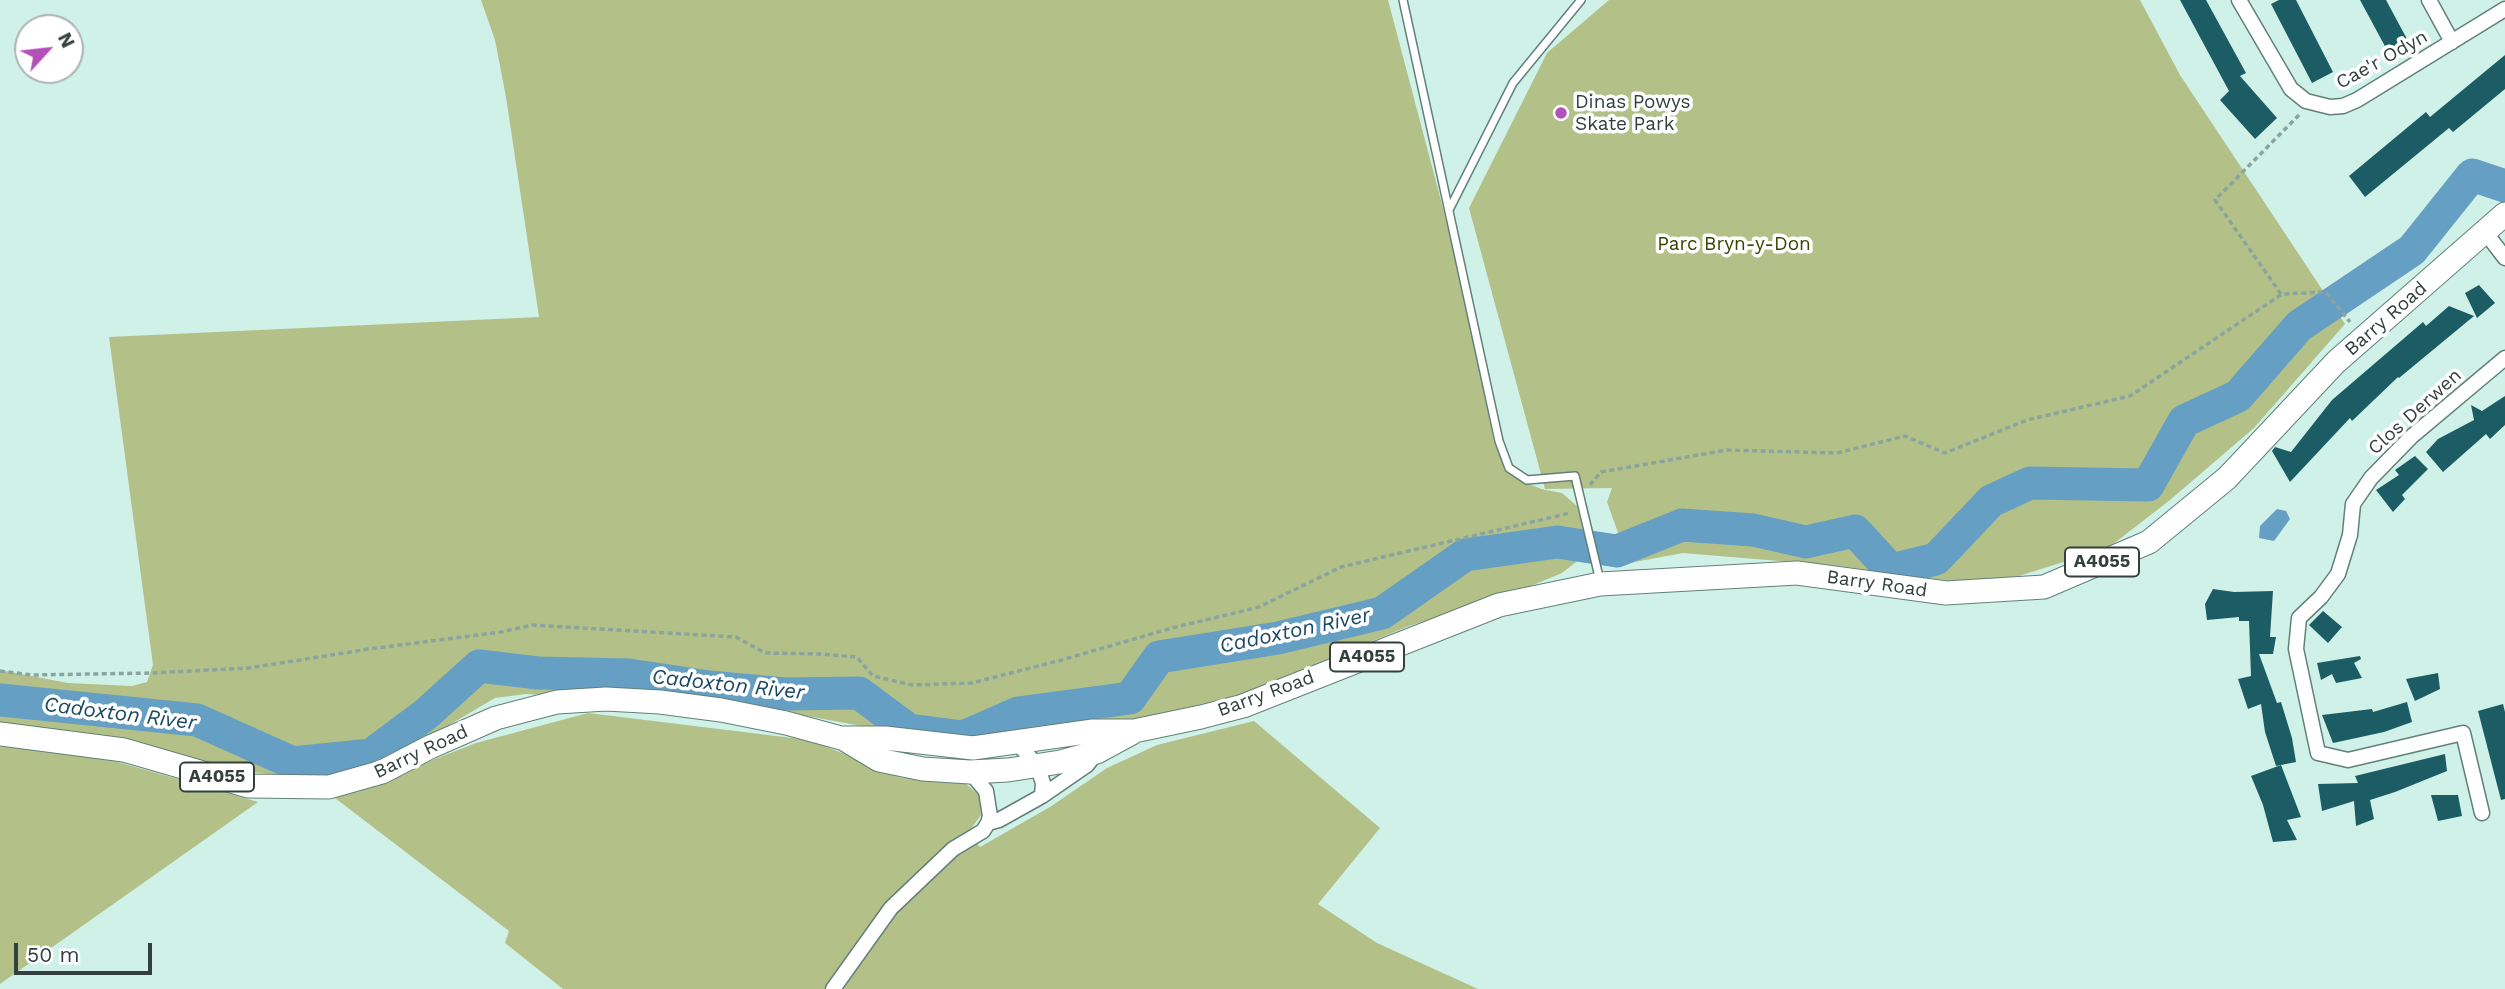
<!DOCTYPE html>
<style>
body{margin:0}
#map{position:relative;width:2505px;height:989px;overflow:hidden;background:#cff1e8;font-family:"Work Sans",sans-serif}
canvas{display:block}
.north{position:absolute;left:14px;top:14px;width:70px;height:70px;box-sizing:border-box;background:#fff;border:2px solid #adb3b1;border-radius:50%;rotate:63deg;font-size:19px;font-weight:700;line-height:28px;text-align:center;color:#33403d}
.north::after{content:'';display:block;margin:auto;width:24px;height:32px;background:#b451b8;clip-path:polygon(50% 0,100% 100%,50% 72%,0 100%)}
.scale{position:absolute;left:14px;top:943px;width:138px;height:32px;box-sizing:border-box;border:4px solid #33403d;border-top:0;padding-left:9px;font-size:21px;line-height:24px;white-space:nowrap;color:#33403d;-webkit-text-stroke:5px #fff;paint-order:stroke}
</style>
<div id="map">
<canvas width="2505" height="989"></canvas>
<div class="north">N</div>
<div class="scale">50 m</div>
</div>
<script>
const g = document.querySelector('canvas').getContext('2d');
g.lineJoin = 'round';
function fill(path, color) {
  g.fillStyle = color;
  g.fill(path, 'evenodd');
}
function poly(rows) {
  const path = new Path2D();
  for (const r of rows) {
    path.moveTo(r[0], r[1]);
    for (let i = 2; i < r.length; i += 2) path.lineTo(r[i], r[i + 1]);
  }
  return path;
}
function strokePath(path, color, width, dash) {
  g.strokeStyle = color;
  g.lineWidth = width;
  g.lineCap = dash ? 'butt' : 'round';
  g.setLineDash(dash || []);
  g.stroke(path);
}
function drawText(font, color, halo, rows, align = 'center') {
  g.font = font + ' "Work Sans",sans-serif';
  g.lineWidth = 7;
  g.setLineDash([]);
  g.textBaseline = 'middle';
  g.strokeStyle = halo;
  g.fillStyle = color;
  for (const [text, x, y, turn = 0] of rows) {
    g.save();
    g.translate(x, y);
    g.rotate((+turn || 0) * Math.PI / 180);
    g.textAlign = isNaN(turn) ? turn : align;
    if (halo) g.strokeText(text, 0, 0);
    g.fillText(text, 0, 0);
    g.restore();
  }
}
fill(poly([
 [481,0,1388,0,1453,246,1494,441,1504,466,1513,477,1541,489,1562,493,1577,506,1585,539,1580,559,1562,573,1521,590,1409,626,1236,697,1134,719,1013,737,942,741,694,695,605,692,560,696,526,694,495,698,439,731,377,761,325,774,295,777,250,772,182,757,0,725,0,670,68,683,132,686,147,682,153,665,109,337,539,317,506,97,495,40],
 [1609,0,2140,0,2180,75,2345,324,2254,428,2170,500,2108,548,1987,586,1839,566,1683,553,1629,563,1607,502,1612,488,1545,489,1469,208,1547,53],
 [588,713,809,740,855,758,880,771,903,778,948,780,965,783,979,795,981,815,968,833,980,847,1050,807,1107,768,1157,745,1254,721,1380,828,1318,904,1377,943,1478,989,563,989,505,943,509,931,335,798,476,743],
 [0,745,111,760,258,802,0,984]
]), '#b3c189');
fill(poly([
 [2277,509,2286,511,2290,519,2274,541,2259,538,2260,526]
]), '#669fc4');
strokePath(poly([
 [0,700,197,720,293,763,371,755,426,714,479,666,538,673,629,675,709,687,785,694,859,693,909,730,963,737,1018,713,1130,698,1159,657,1278,638,1382,613,1465,555,1557,542,1617,551,1682,525,1753,530,1806,542,1855,531,1891,570,1936,559,1991,501,2030,483,2148,485,2184,421,2238,396,2299,326,2412,250,2472,175,2505,186]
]), '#669fc4', 33);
fill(poly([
 [2180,0,2206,0,2246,73,2240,76,2277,118,2255,139,2220,100,2229,91],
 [2279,0,2296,0,2333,72,2312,83,2271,4],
 [2360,0,2386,0,2407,39,2387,50],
 [2505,55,2505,89,2453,132,2449,128,2365,197,2349,176,2426,112,2430,117],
 [2479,285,2495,303,2477,318,2465,293],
 [2449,306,2474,316,2399,378,2398,377,2352,421,2350,418,2290,482,2272,451,2275,447,2291,452,2332,400,2423,322,2426,326],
 [2505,396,2505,425,2490,439,2486,434,2443,472,2426,452,2438,439,2474,420,2471,405,2482,411],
 [2415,456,2428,469,2402,495,2405,499,2393,512,2376,490,2399,475,2395,470],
 [2213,589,2234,592,2273,591,2270,637,2276,637,2273,654,2259,654,2277,703,2281,702,2292,738,2296,762,2281,765,2301,817,2287,820,2297,840,2273,842,2263,805,2251,776,2281,765,2276,766,2265,732,2261,704,2248,709,2238,679,2251,676,2249,621,2239,621,2239,617,2207,620,2205,604],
 [2323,611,2342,627,2328,643,2309,625],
 [2360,656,2361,659,2354,663,2362,678,2336,683,2332,674,2321,680,2317,663],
 [2438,673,2440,689,2415,701,2406,679],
 [2407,702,2412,722,2384,732,2333,743,2322,715,2372,709,2373,712],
 [2503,704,2505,712,2505,799,2501,800,2478,711],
 [2445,754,2447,771,2395,792,2370,800,2374,819,2356,826,2354,801,2322,811,2318,784,2358,783,2355,776],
 [2431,795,2458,795,2462,816,2438,821]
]), '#1c5c65');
const service = poly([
 [1403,0,1499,441,1509,468,1527,480,1575,476,1600,581],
 [1449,210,1513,83,1581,0]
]);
const minor = poly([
 [2239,0,2291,89,2306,101,2330,107,2343,106,2357,100,2505,9],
 [2429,0,2452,42],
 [2485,232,2505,258],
 [1017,743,1037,765,1043,783,1042,796],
 [2482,813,2463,733,2348,760,2318,753,2296,649,2299,618,2321,597,2338,574,2350,535,2353,504,2371,478,2411,437,2505,358],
 [988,823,999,820,1042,796,1087,765,1095,755],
 [833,989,891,908,953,849,983,831,988,823,990,816,986,791,970,772]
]);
const primary = poly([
 [0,734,124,750,248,786,329,787,382,772,430,747,496,718,557,702,606,699,660,702,721,710,786,723,841,738,885,738,973,748,1093,731,1134,731,1201,717,1243,706,1499,605,1600,584,1797,573,1946,593,2044,587,2149,542,2227,478,2336,362,2505,214],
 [844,739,879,760,923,769,970,772,1008,770,1060,762,1097,752,1132,733]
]);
strokePath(service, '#628079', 10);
strokePath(minor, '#628079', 17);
strokePath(primary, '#628079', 25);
strokePath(poly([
 [2281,294,2215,200,2299,115],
 [1590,485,1601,472,1727,450,1837,453,1905,436,1945,453,2027,420,2130,396,2282,294,2326,292,2350,322],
 [0,671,32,675,152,673,249,668,369,649,501,632,532,625,736,637,765,653,820,654,857,657,873,676,912,685,972,683,1065,659,1172,628,1259,607,1341,567,1570,513]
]), '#8ba49e', 3.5, [5, 3.5]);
strokePath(service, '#fff', 7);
strokePath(minor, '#fff', 14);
strokePath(primary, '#fff', 23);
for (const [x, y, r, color] of [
 [1561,113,7,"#b451b8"]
]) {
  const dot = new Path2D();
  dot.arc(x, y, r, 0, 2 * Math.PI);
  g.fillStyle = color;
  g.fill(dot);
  strokePath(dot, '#fff', 2.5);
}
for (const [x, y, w] of [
 [2102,562,74],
 [1367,657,74],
 [217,777,74]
]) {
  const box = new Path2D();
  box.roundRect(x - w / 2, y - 14.5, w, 29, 5);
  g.fillStyle = '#fff';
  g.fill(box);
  strokePath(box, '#33403d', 2);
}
drawText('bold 18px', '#33403d', null, [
 ["A4055",2102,562],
 ["A4055",1367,657],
 ["A4055",217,777]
]);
drawText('19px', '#33403d', '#fff', [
 ["Cae'r Odyn",2382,60,-29],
 ["Barry Road",2386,319,-41],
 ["Clos Derwen",2415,412,-42],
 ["Barry Road",1877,584,8],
 ["Barry Road",1266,694,-20],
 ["Barry Road",421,752,-25]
]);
drawText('19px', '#33403d', '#fff', [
 ["Dinas Powys",1575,102],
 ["Skate Park",1575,124]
], 'left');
drawText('19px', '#384400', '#fff', [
 ["Parc Bryn-y-Don",1734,244]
]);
drawText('italic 21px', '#1b4862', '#fff', [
 ["Cadoxton River",1295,631,-12],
 ["Cadoxton River",728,685,6],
 ["Cadoxton River",120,714,7]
]);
</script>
